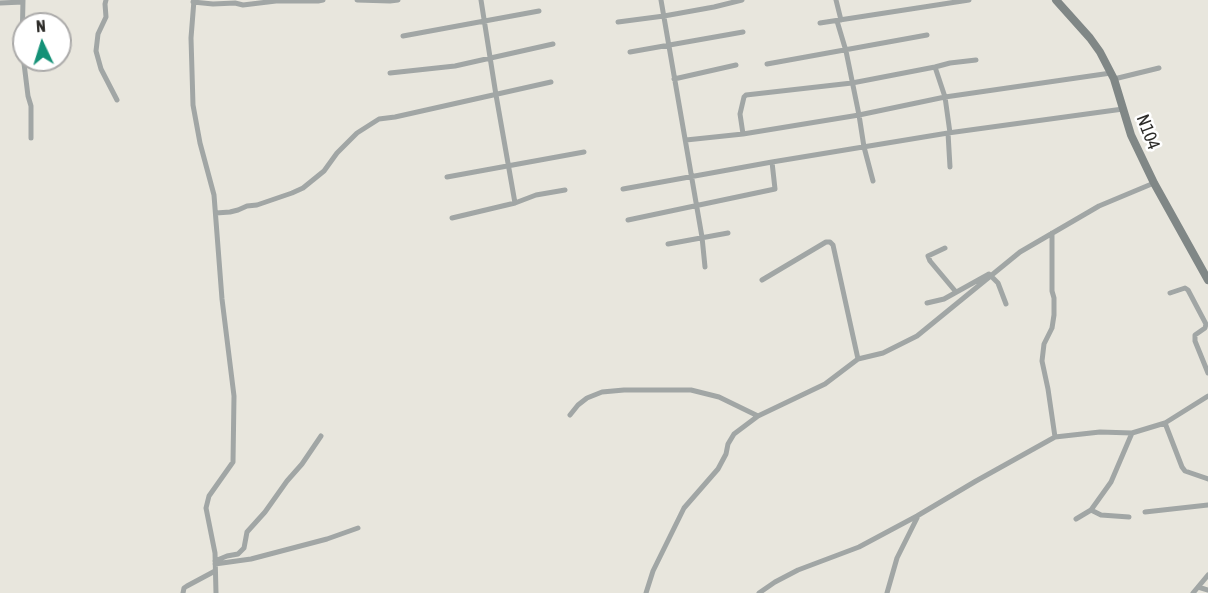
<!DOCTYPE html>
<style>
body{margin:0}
#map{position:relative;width:1208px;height:593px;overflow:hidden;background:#e8e6dd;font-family:"Asap Condensed",sans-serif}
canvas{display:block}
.north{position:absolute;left:12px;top:12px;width:60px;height:60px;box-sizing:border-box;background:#fff;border:2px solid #abaaa9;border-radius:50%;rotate:356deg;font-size:16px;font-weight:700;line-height:24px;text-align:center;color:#2c2b28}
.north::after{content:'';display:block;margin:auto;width:21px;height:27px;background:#149177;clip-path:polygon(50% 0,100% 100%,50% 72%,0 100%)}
</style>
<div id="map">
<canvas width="1208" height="593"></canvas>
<div class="north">N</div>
</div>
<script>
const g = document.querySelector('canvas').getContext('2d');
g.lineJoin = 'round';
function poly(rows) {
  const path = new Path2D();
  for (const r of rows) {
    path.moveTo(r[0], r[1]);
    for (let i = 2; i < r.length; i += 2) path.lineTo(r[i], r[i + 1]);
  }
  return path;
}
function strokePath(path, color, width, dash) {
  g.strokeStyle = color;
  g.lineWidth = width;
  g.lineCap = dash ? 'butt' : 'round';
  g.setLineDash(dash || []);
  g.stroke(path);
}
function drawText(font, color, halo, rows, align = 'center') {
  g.font = font + ' "Asap Condensed",sans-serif';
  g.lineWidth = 5;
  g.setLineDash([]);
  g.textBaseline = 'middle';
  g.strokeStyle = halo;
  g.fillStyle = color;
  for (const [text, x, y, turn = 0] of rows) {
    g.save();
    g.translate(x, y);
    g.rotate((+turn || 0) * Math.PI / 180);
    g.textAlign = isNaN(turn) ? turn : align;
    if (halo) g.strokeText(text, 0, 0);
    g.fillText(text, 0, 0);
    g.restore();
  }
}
strokePath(poly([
 [23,0,22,47,28,96,31,106,31,138],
 [106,0,105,4,106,17,98,34,96,51,101,69,117,100],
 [194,0,191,38,193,105,200,143,214,195,222,299,234,396,233,462,209,496,206,508,215,553,216,593],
 [357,0,390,1,398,0],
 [661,0,702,237,705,267],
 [836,0,841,20],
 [193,2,213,4,235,3,243,5,276,1,318,1,323,0],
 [0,3,23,2],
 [837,21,846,51,859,115,864,147,873,181],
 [618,22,664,16,714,7,742,0],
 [820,23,969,0],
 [403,36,539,11],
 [630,52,743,32],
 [767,64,927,35],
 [935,67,945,97,950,133],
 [390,73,455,66,553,44],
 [674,79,736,65],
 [1114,79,1159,68],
 [948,133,950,167],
 [743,134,740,114,744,97,746,95,852,83,935,67,950,63,976,60],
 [686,140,743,134,859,115,945,97,1111,73],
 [447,177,584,152],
 [623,189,772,162,948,133,1123,109],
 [515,203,536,195,565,190],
 [216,213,230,212,238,210,247,206,257,205,292,193,303,188,324,171,337,153,357,133,379,119,395,117,551,82],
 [452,218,515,203,496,95,481,0],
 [628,220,775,189,772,162],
 [1052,233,1052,291,1054,298,1054,315,1052,328,1044,344,1042,361,1048,389,1055,437],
 [668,244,728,233],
 [945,248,928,256,930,261,956,292],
 [762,280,826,242,830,242,833,245,858,359],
 [1170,293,1185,288,1188,290,1206,324,1205,328,1195,335,1195,341,1208,373],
 [927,303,944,299,989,274,998,283,1006,304],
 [570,415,578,405,587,398,602,392,624,390,691,390,719,397,758,416,825,384,858,359,883,353,917,336,1020,252,1099,206,1154,183],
 [1165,423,1182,467,1185,471,1208,479],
 [1091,510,1101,515,1129,517],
 [1145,512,1208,505],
 [1076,519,1091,510,1111,482,1132,433],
 [215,561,227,556,238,554,244,548,247,532,265,512,287,481,302,464,321,436],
 [215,564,251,559,327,539,358,528],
 [1198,587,1208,590],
 [183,593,184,588,187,586,215,571],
 [646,593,653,571,684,508,718,469,726,454,728,444,734,434,758,416],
 [759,593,775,582,798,570,859,547,917,516,976,481,1055,437,1100,432,1132,433,1165,423,1208,396],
 [887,593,897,558,917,518],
 [1193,593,1208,575]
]), '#a1a6a5', 5);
strokePath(poly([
 [1056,0,1090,38,1100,52,1114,79,1131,135,1154,183,1208,280]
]), '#808786', 8);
drawText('18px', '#2c2b28', '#fff', [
 ["N104",1148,132,69]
]);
</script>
